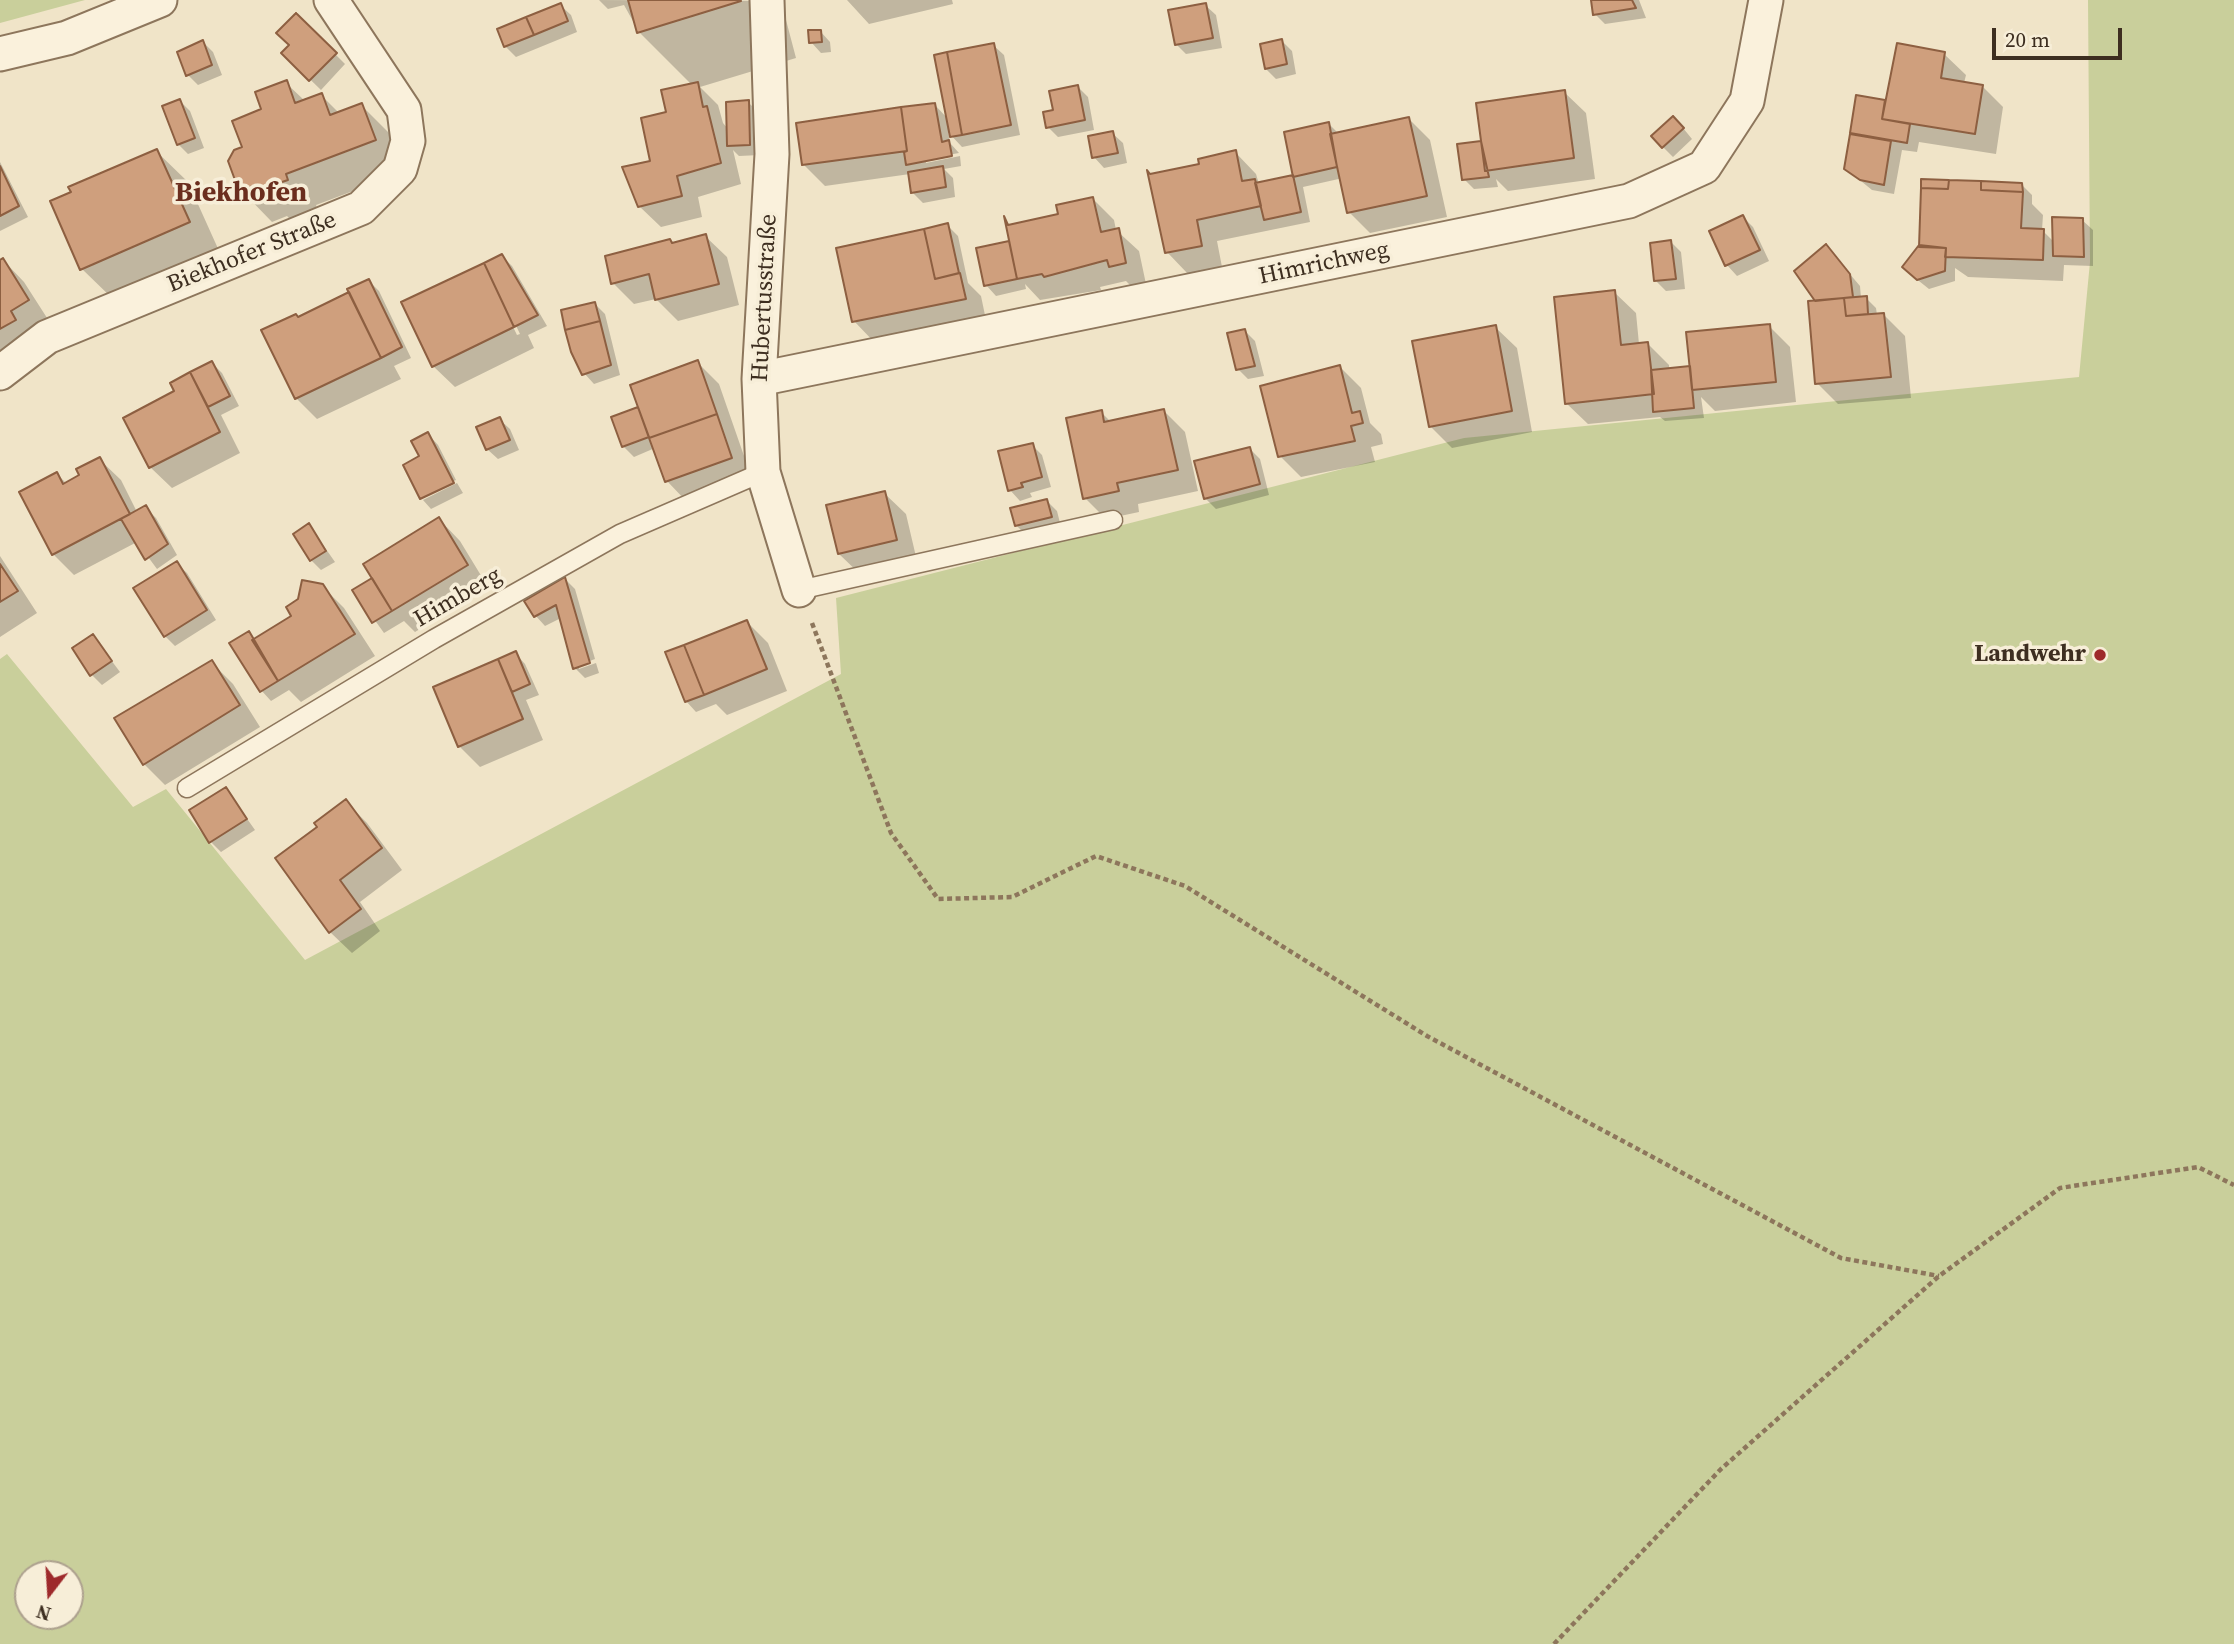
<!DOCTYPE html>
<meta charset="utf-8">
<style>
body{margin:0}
#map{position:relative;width:2234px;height:1644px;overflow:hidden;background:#f0e4c8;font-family:"Source Serif 4",serif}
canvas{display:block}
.north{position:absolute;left:14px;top:1560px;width:70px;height:70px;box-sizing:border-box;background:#f7eed8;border:2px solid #ada18e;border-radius:50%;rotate:197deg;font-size:19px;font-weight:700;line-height:28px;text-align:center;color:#3d2e20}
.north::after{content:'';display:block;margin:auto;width:24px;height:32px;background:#9e2a2b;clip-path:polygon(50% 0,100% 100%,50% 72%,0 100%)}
.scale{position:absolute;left:1992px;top:28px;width:130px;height:32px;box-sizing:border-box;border:4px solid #3d2e20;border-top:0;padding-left:9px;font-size:21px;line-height:24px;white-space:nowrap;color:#3d2e20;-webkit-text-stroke:5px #f7eed8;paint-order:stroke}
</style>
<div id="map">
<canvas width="2234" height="1644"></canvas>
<div class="north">N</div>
<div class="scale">20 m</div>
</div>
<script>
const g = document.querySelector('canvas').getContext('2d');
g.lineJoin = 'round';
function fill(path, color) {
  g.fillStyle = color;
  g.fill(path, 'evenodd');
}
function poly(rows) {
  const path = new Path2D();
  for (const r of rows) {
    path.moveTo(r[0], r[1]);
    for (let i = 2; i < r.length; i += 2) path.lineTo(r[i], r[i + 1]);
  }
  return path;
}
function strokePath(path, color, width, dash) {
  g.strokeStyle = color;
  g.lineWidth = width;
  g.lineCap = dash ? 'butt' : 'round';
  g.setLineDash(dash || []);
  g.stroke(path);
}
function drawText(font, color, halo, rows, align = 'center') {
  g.font = font + ' "Source Serif 4",serif';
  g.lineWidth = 7;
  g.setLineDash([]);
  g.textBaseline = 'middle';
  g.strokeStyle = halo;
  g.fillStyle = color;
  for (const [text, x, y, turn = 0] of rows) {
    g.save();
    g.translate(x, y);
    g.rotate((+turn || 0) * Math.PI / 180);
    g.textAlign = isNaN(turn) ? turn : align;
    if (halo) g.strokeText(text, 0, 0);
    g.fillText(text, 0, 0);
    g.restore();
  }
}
fill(poly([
 [0,0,85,0,0,23],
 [2088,0,2234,0,2234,1644,0,1644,0,659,7,654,133,807,166,789,305,960,841,674,836,598,1464,438,2079,377,2090,262],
 [28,1574,70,1574,70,1616,28,1616]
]), '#c9cf9b');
fill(poly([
 [599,0,781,1,796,58,700,87,718,105,723,123,728,129,748,102,758,112,760,155,739,156,733,150,741,184,698,197,702,217,661,227,639,206,668,113,692,85,639,32,624,5,608,9],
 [847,0,952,0,953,4,869,24],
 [1592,0,1639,0,1646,18,1605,24,1595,14],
 [560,5,571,15,577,32,516,57,505,46],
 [1205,5,1216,15,1222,48,1186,54,1176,44],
 [296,15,345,64,321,90,283,53,291,45],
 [820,31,830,42,831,52,821,53,811,42],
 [1282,41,1292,51,1296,74,1276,79,1266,69],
 [203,42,213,52,222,75,198,85,188,75],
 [993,45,1004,55,1020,135,962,147,948,132,950,143,959,153,926,159,926,163,960,156,961,166,944,169,953,178,955,197,923,203,913,193,910,174,825,186,804,165,934,104,948,119],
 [1944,54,1966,75,1964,83,1982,86,2003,107,1996,154,1919,142,1917,152,1902,150,1894,194,1872,190,1845,168,1858,97,1887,104],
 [286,83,305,101,321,95,339,113,361,105,393,137,406,171,316,205,318,211,292,221,287,216,272,222,241,190,244,148,264,110],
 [1078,87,1088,97,1094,130,1058,137,1048,127,1055,112],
 [1564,92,1586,113,1595,179,1508,191,1496,179,1498,187,1474,189,1464,179,1481,143],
 [180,101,190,111,204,148,188,154,178,144],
 [1409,119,1430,140,1447,217,1370,233,1349,212,1343,178,1303,187,1310,222,1217,241,1222,267,1188,274,1167,252,1201,165,1235,152,1256,174,1259,184,1295,176,1329,124,1339,134],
 [1683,128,1692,139,1673,157,1663,147],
 [1112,133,1123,143,1127,163,1104,168,1094,157],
 [156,151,188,182,220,253,114,300,82,269],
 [0,162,28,217,0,231],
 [2022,185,2032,195,2032,204,2043,215,2042,230,2055,243,2082,220,2093,230,2093,266,2064,265,2063,281,1968,277,1955,268,1955,281,1929,289,1914,277],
 [1093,199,1114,220,1116,230,1139,251,1146,284,1132,287,1126,281,1100,287,1101,290,1040,300,1025,284,1026,289,996,296,986,285,1009,243,1012,246],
 [1743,217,1753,227,1769,261,1737,276,1727,265,1711,232],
 [947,225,958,236,968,283,981,296,986,320,875,343,854,321],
 [705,236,727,257,739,305,678,321,656,299,634,304,613,283,673,244],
 [1671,242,1681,252,1685,289,1666,291,1656,281],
 [1826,246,1860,286,1861,298,1866,298,1876,308,1877,315,1884,315,1905,336,1911,398,1838,404,1817,383,1819,302],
 [502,256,512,266,547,326,528,335,534,348,455,387,433,366],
 [494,288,498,288,520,334,517,335],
 [3,260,24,282,49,321,0,360,0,262],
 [369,281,379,291,411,358,394,366,401,379,317,419,296,398,299,319],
 [1614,292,1636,313,1639,344,1647,343,1669,365,1669,369,1692,370,1769,326,1790,347,1796,402,1715,411,1701,397,1704,418,1665,421,1660,417,1588,424,1566,403],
 [595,304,605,314,620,375,594,384,584,373],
 [1495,327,1517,348,1532,432,1452,448,1431,427],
 [1245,331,1255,341,1264,376,1248,379,1238,369],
 [697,362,719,384,752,479,688,503,667,481,655,448,634,457,623,446,637,409],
 [212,363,222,373,239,406,221,415,240,453,172,488,150,467,177,392,172,384],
 [1340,367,1361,388,1370,423,1381,434,1383,444,1371,447,1375,462,1301,477,1280,456],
 [1164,411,1185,432,1198,491,1138,504,1139,512,1106,519,1085,498,1101,412,1111,422],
 [499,419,510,429,519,450,498,459,487,449],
 [428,434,438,445,456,480,423,496,423,500,422,457],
 [1032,445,1042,455,1051,487,1030,493,1032,497,1020,501,1010,490],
 [1250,449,1260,459,1269,495,1216,509,1205,498],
 [99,459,121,480,137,512,146,508,156,518,177,555,157,569,137,542,74,575,53,554,57,474,67,484,81,476],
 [457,483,463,493,431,509,423,500],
 [884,493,906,514,917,561,861,575,839,554],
 [1047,501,1057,511,1061,527,1027,536,1016,525],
 [439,519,460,541,488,587,415,632,404,621,384,633,354,591,374,578],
 [309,525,335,562,321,570,311,560],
 [0,556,37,613,0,637],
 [176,563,187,573,216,620,175,646,165,636],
 [565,579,575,589,595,659,579,665,579,669,596,663,599,673,585,678,575,668,561,618,545,626,535,615],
 [322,586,344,608,375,656,301,702,289,690,271,701,261,690,249,633,256,640,293,616],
 [747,622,768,643,787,691,727,715,716,704,696,712,686,701],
 [93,636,120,672,102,685,92,675],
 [515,653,525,664,539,695,526,700,543,740,480,767,459,746,497,661,502,665],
 [212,663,233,684,260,727,165,785,144,764],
 [226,789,255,830,221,852,211,842],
 [346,802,367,823,402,870,360,902,380,931,352,953,330,932,319,828]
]), '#0003');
const building = poly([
 [628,0,740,0,741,1,637,33,628,0],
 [1591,0,1632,0,1636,8,1593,15,1591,0],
 [561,3,568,21,534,35,526,17,561,3],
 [1206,3,1213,38,1175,45,1168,10,1206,3],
 [296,13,337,53,309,81,281,53,289,45,276,33,296,13],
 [526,17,534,35,504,47,497,29,526,17],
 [808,30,821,30,822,42,809,43,808,30],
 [1282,39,1287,64,1265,69,1260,44,1282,39],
 [203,40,212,65,186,76,177,52,203,40],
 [994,43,1011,125,962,135,947,52,994,43],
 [1897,43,1945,52,1941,78,1983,85,1975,134,1882,119,1897,43],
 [947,52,962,135,950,137,934,55,947,52],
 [287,80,295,103,322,93,330,115,362,103,376,140,286,174,288,180,258,190,256,185,239,191,228,161,234,150,242,147,232,121,261,109,255,92,287,80],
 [698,82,703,107,707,106,721,163,677,176,682,196,638,207,622,167,650,161,641,118,666,112,661,90,698,82],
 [1078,85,1085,120,1046,128,1043,112,1053,110,1049,91,1078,85],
 [1565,90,1574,158,1485,171,1476,103,1565,90],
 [1856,95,1885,100,1882,119,1910,124,1907,143,1850,133,1856,95],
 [180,99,195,138,177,145,162,106,180,99],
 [749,100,750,145,727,146,726,102,749,100],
 [935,103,942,142,949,140,952,156,906,165,904,152,907,151,901,107,935,103],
 [901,107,907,151,802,165,796,123,901,107],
 [1673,116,1684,128,1662,148,1651,136,1673,116],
 [1409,117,1427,196,1347,213,1330,134,1409,117],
 [1329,122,1337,167,1293,177,1284,132,1329,122],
 [1113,131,1118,153,1092,158,1088,136,1113,131],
 [1850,134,1891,141,1884,185,1860,180,1844,169,1850,134],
 [1481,141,1489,177,1462,180,1457,144,1481,141],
 [157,149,190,222,80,270,50,201,71,192,68,187,157,149],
 [1236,150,1242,181,1255,179,1261,206,1197,220,1202,246,1165,253,1147,170,1150,174,1199,164,1198,159,1236,150],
 [0,166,19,206,0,216,0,166],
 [943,166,946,187,911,193,908,172,943,166],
 [1293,175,1301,212,1264,220,1255,183,1293,175],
 [1921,179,1949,180,1948,189,1921,188,1921,179],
 [1949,180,1981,181,1981,190,2023,192,2021,228,2044,229,2043,260,1945,257,1946,248,1919,247,1921,188,1948,189,1949,180],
 [1981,181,2022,183,2023,192,1981,190,1981,181],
 [1093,197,1101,232,1119,228,1126,263,1109,267,1107,260,1044,277,1042,274,1017,279,1004,216,1008,225,1058,214,1056,205,1093,197],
 [1743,215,1760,250,1725,266,1709,231,1743,215],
 [2052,217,2083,218,2084,257,2053,256,2052,217],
 [948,223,959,273,935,279,924,229,948,223],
 [924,229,935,279,960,273,966,299,852,322,836,248,924,229],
 [706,234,719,284,655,300,649,274,611,284,605,256,670,239,672,243,706,234],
 [1671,240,1676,279,1654,281,1650,243,1671,240],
 [1009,241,1017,279,984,286,976,248,1009,241],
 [1826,244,1850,274,1853,297,1815,301,1794,271,1826,244],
 [1919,245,1946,248,1945,271,1917,280,1902,267,1919,245],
 [502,254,538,315,514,327,484,263,502,254],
 [3,258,29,300,11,311,16,320,0,329,0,260,3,258],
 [484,263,514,327,432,367,401,302,484,263],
 [369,279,402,347,381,358,347,289,369,279],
 [1615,290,1621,345,1648,342,1654,394,1565,404,1554,297,1615,290],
 [349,292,381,358,295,399,261,330,296,314,298,317,349,292],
 [1867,296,1868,314,1846,316,1844,298,1867,296],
 [1844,298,1846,316,1884,313,1891,377,1815,384,1808,301,1844,298],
 [595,302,600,321,565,330,561,310,595,302],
 [600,321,611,365,582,375,571,352,565,330,600,321],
 [1770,324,1776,382,1692,390,1686,332,1770,324],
 [1496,325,1512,411,1429,427,1412,341,1496,325],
 [1245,329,1255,366,1236,370,1227,333,1245,329],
 [698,360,717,414,649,438,630,385,698,360],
 [212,361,230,396,208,407,190,372,212,361],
 [1340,365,1352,413,1360,411,1363,423,1351,426,1355,441,1278,457,1260,386,1340,365],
 [1690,366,1694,408,1653,412,1651,370,1690,366],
 [190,372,220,432,149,468,123,418,174,391,170,383,190,372],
 [638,407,649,437,622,447,611,417,638,407],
 [1164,409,1178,470,1117,483,1119,491,1083,499,1066,418,1102,410,1104,422,1164,409],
 [717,414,732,458,665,482,649,438,717,414],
 [500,417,510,440,486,450,476,427,500,417],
 [428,432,454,483,420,499,403,465,419,456,411,441,428,432],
 [1033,443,1042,477,1021,483,1023,487,1008,491,998,451,1033,443],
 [1250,447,1260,484,1204,499,1194,461,1250,447],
 [100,457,130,514,52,555,19,492,57,472,63,484,79,475,76,469,100,457],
 [885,491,897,540,838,554,826,505,885,491],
 [1047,499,1052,517,1015,526,1010,508,1047,499],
 [146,505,168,544,145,560,121,519,146,505],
 [439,517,468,565,392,611,363,564,439,517],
 [309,523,326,551,310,561,293,534,309,523],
 [177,561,207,610,164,637,133,588,177,561],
 [0,564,18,591,0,602,0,564],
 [565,577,590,663,573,669,556,605,534,617,524,601,565,577],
 [372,578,392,611,372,623,352,590,372,578],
 [302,580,323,584,355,634,278,681,252,640,291,616,286,607,298,599,302,580],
 [747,620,767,669,704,695,684,645,747,620],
 [249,631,278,681,260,692,229,643,249,631],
 [93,634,112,661,90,676,72,648,93,634],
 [684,645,704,695,685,702,665,652,684,645],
 [516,651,530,684,512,692,498,659,516,651],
 [498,659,523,719,458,747,433,687,498,659],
 [212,660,240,705,143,765,114,718,212,660],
 [226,787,247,819,209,843,189,810,226,787],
 [346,799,382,848,340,880,361,909,329,933,275,858,317,827,314,823,346,799]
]);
fill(building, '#cf9f7d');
strokePath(building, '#8d5f41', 2);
const service = poly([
 [799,590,1113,520],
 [187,788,434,639,620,534,763,472]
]);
const minor = poly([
 [767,0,772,154,759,379,763,472,799,590],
 [0,54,67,38,160,0],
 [0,373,47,337,361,208,400,169,408,141,404,110,331,0],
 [759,379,1629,201,1704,167,1747,101,1766,0]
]);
strokePath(service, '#8d765c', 21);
strokePath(minor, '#8d765c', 37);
strokePath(poly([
 [812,623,891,833,938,899,1012,897,1096,856,1185,886,1427,1036,1841,1258,1939,1276],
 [1554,1644,1721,1469,1939,1276,2060,1188,2198,1167,2234,1185]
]), '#8d765c', 4.5, [5, 3.5]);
strokePath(service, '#faf1dc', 18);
strokePath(minor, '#faf1dc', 33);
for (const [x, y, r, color] of [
 [2100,655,7,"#9e2a2b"]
]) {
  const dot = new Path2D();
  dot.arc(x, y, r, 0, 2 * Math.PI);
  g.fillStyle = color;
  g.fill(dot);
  strokePath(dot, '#f7eed8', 2.5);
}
drawText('24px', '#3d2e20', '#f7eed8', [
 ["Biekhofer Straße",252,253,-22],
 ["Himrichweg",1324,264,-12],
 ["Hubertusstraße",765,298,-87],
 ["Himberg",458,598,-30]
]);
drawText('bold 24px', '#3d2e20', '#f7eed8', [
 ["Landwehr",2086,655]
], 'right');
drawText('bold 28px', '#6b2e1e', '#f7eed8', [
 ["Biekhofen",241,194]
]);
</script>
